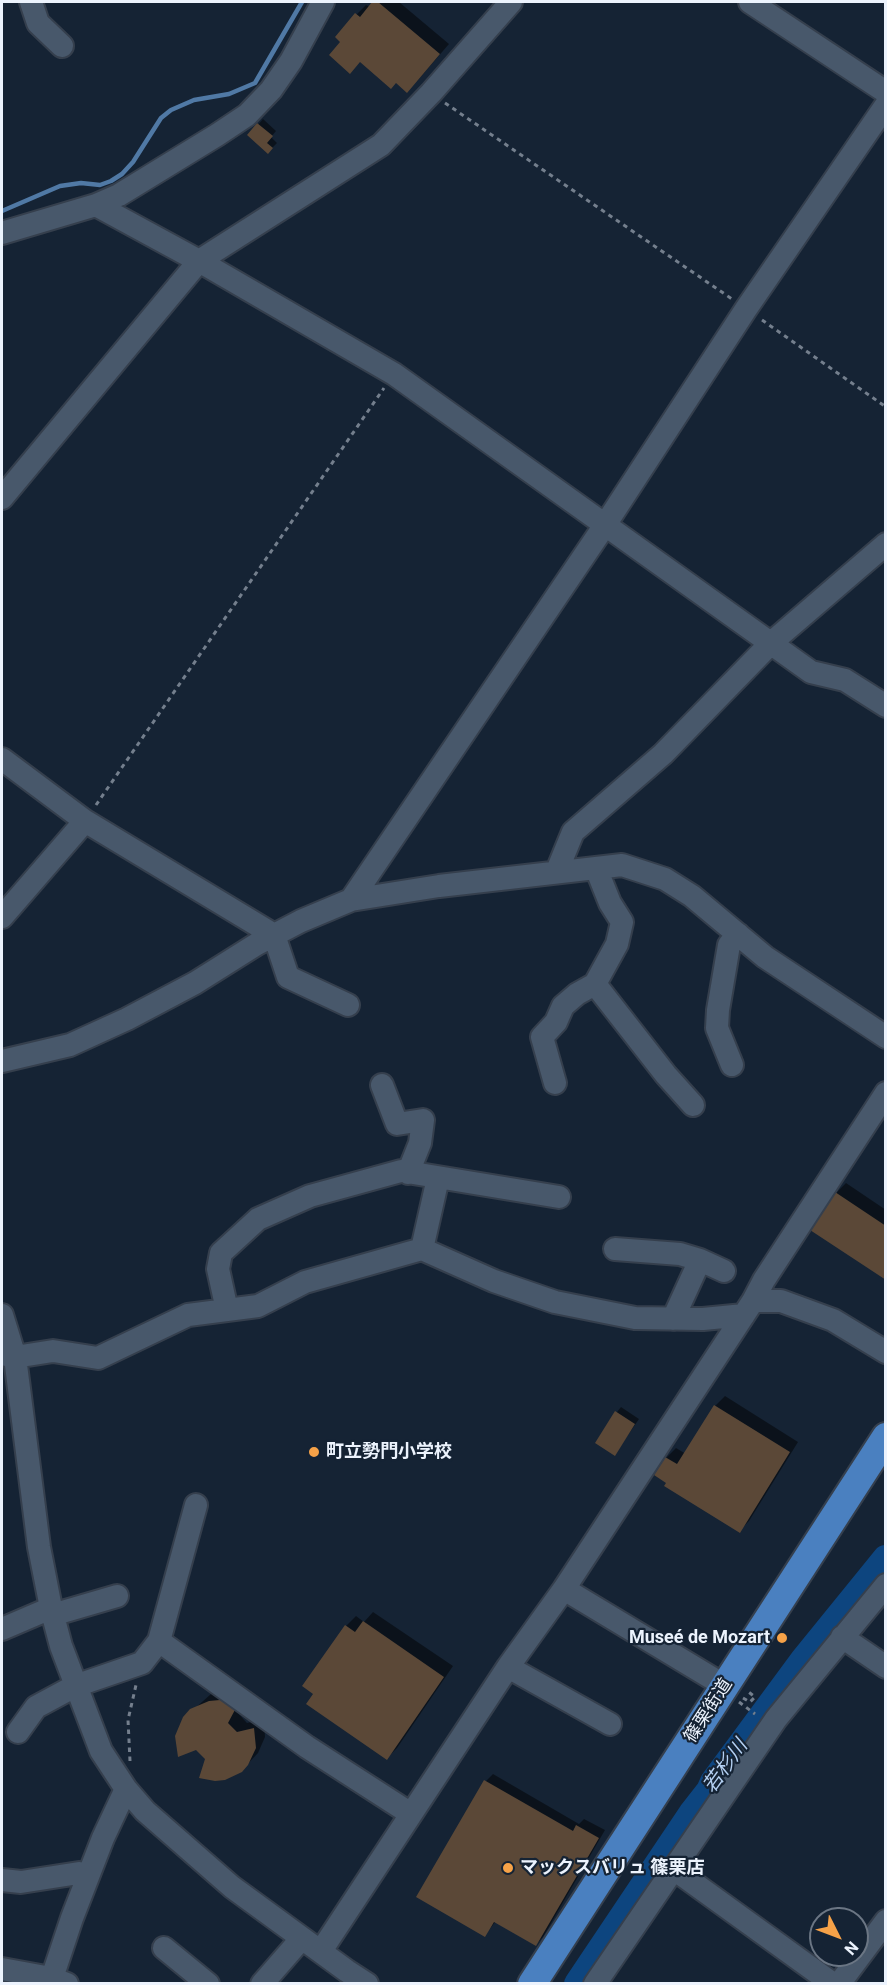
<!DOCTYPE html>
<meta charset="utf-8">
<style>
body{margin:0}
#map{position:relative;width:887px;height:1985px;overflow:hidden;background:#152334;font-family:Roboto,sans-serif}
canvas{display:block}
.frame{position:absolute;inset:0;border:3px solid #ecf3fd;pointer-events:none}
.north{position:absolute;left:809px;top:1907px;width:60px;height:60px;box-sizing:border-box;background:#152334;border:2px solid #6b7684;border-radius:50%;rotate:132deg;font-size:16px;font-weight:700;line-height:24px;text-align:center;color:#ecf3fd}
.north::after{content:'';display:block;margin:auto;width:21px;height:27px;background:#f6a248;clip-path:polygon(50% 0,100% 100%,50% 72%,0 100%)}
</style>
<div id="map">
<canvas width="887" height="1985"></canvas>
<div class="frame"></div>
<div class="north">N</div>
</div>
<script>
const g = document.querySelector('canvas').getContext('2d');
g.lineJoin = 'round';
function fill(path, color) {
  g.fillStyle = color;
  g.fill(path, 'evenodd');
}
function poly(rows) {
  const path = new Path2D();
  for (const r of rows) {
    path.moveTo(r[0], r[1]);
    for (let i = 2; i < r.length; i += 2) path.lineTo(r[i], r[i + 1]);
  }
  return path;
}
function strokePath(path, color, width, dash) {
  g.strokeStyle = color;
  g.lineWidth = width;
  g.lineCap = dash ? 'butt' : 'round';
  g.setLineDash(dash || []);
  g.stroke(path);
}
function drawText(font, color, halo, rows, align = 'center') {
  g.font = font + ' Roboto,"Noto Sans JP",sans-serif';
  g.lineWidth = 4.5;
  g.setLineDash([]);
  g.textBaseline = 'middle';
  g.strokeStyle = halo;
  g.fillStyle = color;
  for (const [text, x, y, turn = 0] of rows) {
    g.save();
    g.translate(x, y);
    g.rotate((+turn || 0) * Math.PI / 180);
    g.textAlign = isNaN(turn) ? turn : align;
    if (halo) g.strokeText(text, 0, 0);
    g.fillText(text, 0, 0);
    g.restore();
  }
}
fill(poly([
 [374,2,399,2,449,44,417,81,396,82,342,42,357,14,366,5,370,7],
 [263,119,276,131,271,137,277,143,268,152,249,135],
 [846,1183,886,1210,886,1279,836,1193],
 [725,1396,798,1442,749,1521,739,1531,656,1475,666,1458,676,1448,686,1454,715,1406],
 [621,1407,639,1419,615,1454,617,1412],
 [373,1612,453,1666,397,1748,387,1758,315,1694,304,1686,346,1626,356,1616,364,1622],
 [220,1691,246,1696,237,1712,247,1723,264,1719,265,1737,258,1753,241,1771,207,1759,184,1718,211,1694],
 [493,1774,579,1824,584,1819,605,1830,543,1937,536,1944,496,1921,485,1935,486,1781]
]), '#0007');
strokePath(poly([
 [2,211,60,186,81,183,100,185,111,181,122,174,133,162,161,118,171,110,194,100,229,94,255,83,302,2]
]), '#5079a5', 4.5);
strokePath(poly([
 [578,1984,692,1814,710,1791,714,1782,804,1660,886,1559]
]), '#0d457f', 28);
fill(poly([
 [372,2,378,2,440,54,407,93,396,83,391,89,360,62,350,74,329,55,340,42,335,37,355,13,360,17],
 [257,123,273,136,267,143,273,148,268,154,247,135],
 [835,1192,886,1226,886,1280,810,1230],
 [714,1405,790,1452,740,1533,664,1486,666,1483,654,1475,665,1457,677,1464],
 [615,1411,635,1424,615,1456,595,1443],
 [363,1621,444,1677,387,1760,306,1704,313,1694,302,1686,345,1625,355,1632],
 [220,1700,237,1706,228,1723,237,1732,254,1728,256,1748,248,1765,242,1772,225,1780,215,1781,199,1778,205,1759,196,1750,178,1757,175,1736,183,1717,190,1709,209,1701],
 [484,1780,573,1831,576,1825,599,1838,536,1946,494,1922,485,1937,416,1897]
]), '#5b4837');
const minor = poly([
 [31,2,38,23,62,46],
 [750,2,886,92],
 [96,205,199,261,394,374,811,672,845,680,886,706],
 [2,233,96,205,119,195,217,135,247,115,271,90,291,61,323,2],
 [2,498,199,261,381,145,431,93,511,2],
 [2,759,85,821,274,935,288,977,348,1005],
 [557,871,573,832,663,754,771,643,886,544],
 [351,900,605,525,746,309,886,105],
 [2,917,85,821],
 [595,984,666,1075,693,1105],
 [2,1061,70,1045,127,1019,195,983,257,944,301,921,351,900,439,886,622,865,665,879,692,896,765,957,886,1037],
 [732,1065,717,1028,718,1010,729,945,738,934],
 [555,1083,542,1037,556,1022,563,1006,577,994,595,984,617,944,622,922,610,903,596,868],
 [382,1085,397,1124,423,1120,420,1143,408,1173],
 [422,1249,438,1178],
 [615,1249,680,1254,700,1260,673,1319],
 [700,1260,724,1271],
 [753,1301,781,1301,833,1320,886,1352],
 [227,1310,218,1269,221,1253,258,1219,310,1196,401,1171,559,1197],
 [2,1315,15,1357,39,1547,51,1608,61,1646,101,1751,126,1789,145,1811,232,1887,347,1971,367,1984],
 [2,1354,15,1357,53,1351,98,1358,188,1315,258,1306,305,1282,422,1249,494,1281,555,1302,635,1318,703,1319,744,1315],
 [196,1505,159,1641,307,1747,411,1814],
 [564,1589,725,1686],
 [52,1615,117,1596],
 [2,1629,51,1608],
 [842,1637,886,1667],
 [508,1667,610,1724],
 [18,1732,36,1707,75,1686,142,1663,159,1641],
 [674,1869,833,1984],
 [2,1880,21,1882,79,1873,88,1876],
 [164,1948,208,1984],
 [321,1951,508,1667,564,1589,753,1301,764,1280,886,1093],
 [2,1969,51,1978,67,1984],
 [50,1984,72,1918,103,1838,126,1789],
 [262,1984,302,1938],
 [595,1984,776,1719,886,1585],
 [839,1984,886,1921]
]);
const major = poly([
 [532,1984,886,1437]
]);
strokePath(minor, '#353f4d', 26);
strokePath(major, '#353f4d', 32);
strokePath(poly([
 [445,103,732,299],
 [762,320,886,407],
 [96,805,384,388],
 [743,1698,750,1702,755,1697,746,1690],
 [739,1702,755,1714],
 [130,1761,128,1720,136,1685]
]), '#747f8d', 3, [4.5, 4.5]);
strokePath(minor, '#48586b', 22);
strokePath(major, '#4a80c0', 28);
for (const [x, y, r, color] of [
 [314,1452,6,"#f6a248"],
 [782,1638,6,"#f6a248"],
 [508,1868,6,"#f6a248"]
]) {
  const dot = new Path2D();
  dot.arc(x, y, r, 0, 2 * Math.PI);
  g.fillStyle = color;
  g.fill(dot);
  strokePath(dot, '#152334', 2);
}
drawText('bold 18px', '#ecf3fd', '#152334', [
 ["町立勢門小学校",326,1452],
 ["Museé de Mozart",770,1638,"right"],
 ["マックスバリュ 篠栗店",520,1868]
], 'left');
drawText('18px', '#ecf3fd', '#152334', [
 ["篠栗街道",709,1711,-57]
]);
drawText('italic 20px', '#b4d0f2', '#152334', [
 ["若杉川",726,1767,-54]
]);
</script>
